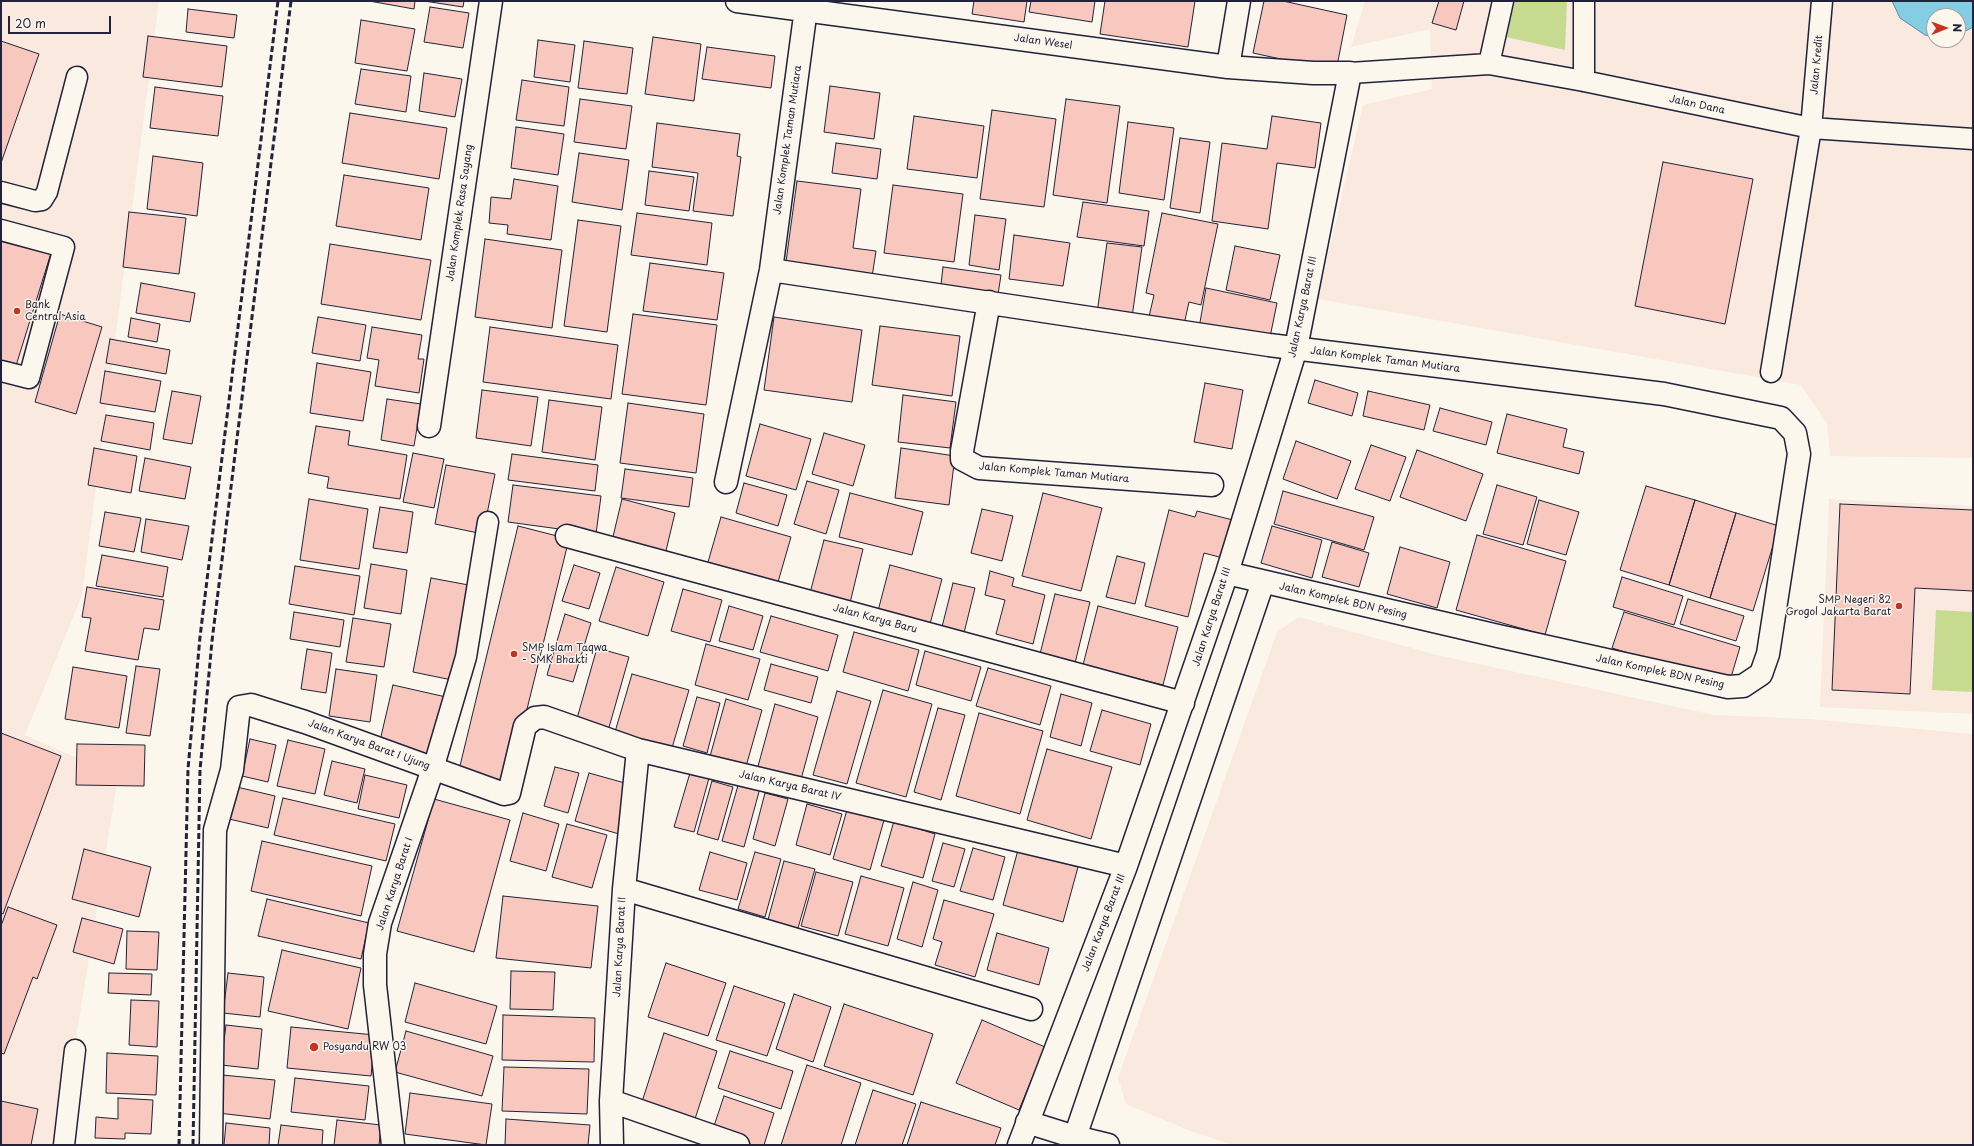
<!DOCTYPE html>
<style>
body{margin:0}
#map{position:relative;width:1974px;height:1146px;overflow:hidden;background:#fbf7ec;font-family:"Playpen Sans",sans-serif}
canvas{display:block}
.frame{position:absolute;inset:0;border:2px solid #22223b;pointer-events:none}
.north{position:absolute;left:1926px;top:8px;width:40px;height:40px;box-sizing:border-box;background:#fbf7ec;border:1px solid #a4a2a5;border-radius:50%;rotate:89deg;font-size:11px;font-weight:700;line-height:16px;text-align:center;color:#22223b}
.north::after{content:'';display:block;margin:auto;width:14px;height:18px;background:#c8321e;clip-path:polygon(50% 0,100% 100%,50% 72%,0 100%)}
.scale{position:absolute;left:8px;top:16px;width:103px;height:18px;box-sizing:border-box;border:2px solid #22223b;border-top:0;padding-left:5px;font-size:12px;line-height:14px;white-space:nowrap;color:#22223b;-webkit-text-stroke:3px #fbf7ec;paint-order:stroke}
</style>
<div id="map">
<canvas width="1974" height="1146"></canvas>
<div class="frame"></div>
<div class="north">N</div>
<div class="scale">20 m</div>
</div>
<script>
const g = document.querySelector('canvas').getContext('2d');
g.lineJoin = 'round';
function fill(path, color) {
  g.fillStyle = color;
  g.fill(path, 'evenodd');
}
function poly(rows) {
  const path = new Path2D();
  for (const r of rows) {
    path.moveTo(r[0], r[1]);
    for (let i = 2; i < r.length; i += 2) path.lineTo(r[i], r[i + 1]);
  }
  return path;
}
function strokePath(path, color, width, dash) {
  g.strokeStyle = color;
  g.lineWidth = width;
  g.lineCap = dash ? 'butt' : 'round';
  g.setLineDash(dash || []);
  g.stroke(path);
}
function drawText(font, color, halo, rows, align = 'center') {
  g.font = font + ' "Playpen Sans",sans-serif';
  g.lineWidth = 3;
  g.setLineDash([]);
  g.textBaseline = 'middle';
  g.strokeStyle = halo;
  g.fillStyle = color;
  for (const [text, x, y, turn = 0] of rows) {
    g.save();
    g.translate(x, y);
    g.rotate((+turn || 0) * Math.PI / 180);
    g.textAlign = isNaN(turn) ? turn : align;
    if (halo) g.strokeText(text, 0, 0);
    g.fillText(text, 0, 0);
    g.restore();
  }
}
fill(poly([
 [1,1,159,1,82,595,25,735,118,776,59,1145,1,1145],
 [1365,1,1973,1,1973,458,1830,456,1827,423,1801,385,1318,299,1363,105,1432,89,1430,29,1351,47],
 [1934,16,1958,16,1958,40,1934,40],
 [1829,499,1973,506,1973,714,1820,707],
 [1299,617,1437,655,1714,715,1809,719,1973,734,1973,1145,1234,1145,1193,1132,1126,1104,1118,1078,1277,632]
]), '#fae9de');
fill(poly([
 [1515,1,1567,1,1565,50,1506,37],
 [1936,610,1973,612,1973,692,1932,690]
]), '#c6da90');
const water = poly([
 [1892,1,1973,1,1973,27,1958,35,1958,16,1934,16,1934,37,1925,35,1900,18,1892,1]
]);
fill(water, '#83cee3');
strokePath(water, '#5c89a0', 1);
const building = poly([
 [369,1,415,1,414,9,369,1],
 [424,1,464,1,463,7,424,1],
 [974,1,1027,1,1024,22,972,14,974,1],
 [1031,1,1095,1,1092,22,1029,12,1031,1],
 [1105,1,1195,1,1188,47,1100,34,1105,1],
 [1264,1,1283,1,1347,15,1336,71,1253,53,1264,1],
 [1439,1,1464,1,1456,30,1432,23,1439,1],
 [430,7,469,13,463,48,424,42,430,7],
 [188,9,237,15,234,38,186,32,188,9],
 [361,20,415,29,407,71,355,63,361,20],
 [148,36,227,46,222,87,143,77,148,36],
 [653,37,701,44,694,101,645,94,653,37],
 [538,40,575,45,570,82,534,77,538,40],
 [1,41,39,54,1,163,1,41],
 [584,41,633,48,627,94,578,88,584,41],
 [707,47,775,56,771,88,702,79,707,47],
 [361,69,411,76,406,112,355,104,361,69],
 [424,73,462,79,455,117,419,111,424,73],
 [522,80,569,87,564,126,516,120,522,80],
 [830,86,880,93,874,139,824,132,830,86],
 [155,87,223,96,218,136,150,128,155,87],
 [580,99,632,106,626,149,574,142,580,99],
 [1066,99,1120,106,1107,203,1053,195,1066,99],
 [992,110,1056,119,1044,207,980,199,992,110],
 [350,113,447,128,439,179,342,163,350,113],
 [914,116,984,126,977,178,907,169,914,116],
 [1272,116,1321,123,1315,168,1277,163,1268,229,1212,221,1222,143,1267,149,1272,116],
 [1128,122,1174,128,1164,200,1119,193,1128,122],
 [657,123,740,134,737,156,741,157,733,216,693,211,698,173,652,167,657,123],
 [516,127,564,134,558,175,511,168,516,127],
 [1180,138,1210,142,1200,213,1170,208,1180,138],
 [836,143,881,149,877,179,832,173,836,143],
 [579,153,629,160,622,210,572,202,579,153],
 [153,156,203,163,197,216,147,209,153,156],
 [1663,162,1753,179,1725,324,1635,306,1663,162],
 [649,171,694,177,689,211,645,205,649,171],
 [344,175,429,188,421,240,336,226,344,175],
 [514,179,558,186,551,240,507,234,508,225,489,223,491,197,511,199,514,179],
 [797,181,861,189,853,248,876,251,872,277,785,269,797,181],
 [893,185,963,194,954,262,884,253,893,185],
 [1083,202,1149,211,1144,246,1077,237,1083,202],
 [129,212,186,218,179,274,123,267,129,212],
 [637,213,712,223,707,265,631,255,637,213],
 [1162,213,1218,224,1201,305,1189,302,1183,329,1148,321,1154,295,1146,293,1162,213],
 [975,215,1006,219,999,270,969,265,975,215],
 [578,220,621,226,607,332,564,326,578,220],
 [1014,235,1070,243,1063,286,1009,279,1014,235],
 [1,237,51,253,14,372,1,368,1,237],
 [485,239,562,250,552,328,475,317,485,239],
 [1107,243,1142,247,1132,317,1097,313,1107,243],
 [330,244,431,260,421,320,321,304,330,244],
 [1235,246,1280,255,1270,300,1226,290,1235,246],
 [650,263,724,273,717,320,643,311,650,263],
 [943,267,1001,275,997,301,940,293,943,267],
 [141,283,195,293,190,322,136,313,141,283],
 [1206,288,1277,303,1269,342,1199,328,1206,288],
 [60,314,102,327,76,414,35,402,60,314],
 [633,314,717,325,706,405,622,394,633,314],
 [318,317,366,325,360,361,312,353,318,317],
 [774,317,862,330,852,402,764,390,774,317],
 [131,318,160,324,157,342,128,337,131,318],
 [880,326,960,336,952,396,872,385,880,326],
 [372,327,422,335,418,359,424,359,419,393,375,386,379,360,367,358,372,327],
 [490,327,618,345,611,399,483,382,490,327],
 [110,339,170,350,166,374,106,363,110,339],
 [317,363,371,372,363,421,310,413,317,363],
 [105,371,161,381,155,412,100,403,105,371],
 [1315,380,1358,393,1352,416,1308,403,1315,380],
 [1205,383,1243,390,1232,449,1194,442,1205,383],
 [482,390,538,397,531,446,476,438,482,390],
 [172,391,201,396,192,444,163,439,172,391],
 [1368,391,1430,405,1424,430,1363,416,1368,391],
 [903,395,956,402,950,448,898,442,903,395],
 [387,399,421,404,414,446,381,440,387,399],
 [549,400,602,407,595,460,542,452,549,400],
 [628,403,704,414,696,473,620,463,628,403],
 [1440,408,1492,422,1486,445,1433,431,1440,408],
 [1507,414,1567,429,1563,447,1584,452,1579,474,1497,453,1507,414],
 [106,415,154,423,150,450,101,441,106,415],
 [760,424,811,439,796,490,746,476,760,424],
 [316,426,350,431,348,445,407,455,400,499,327,488,329,477,308,473,316,426],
 [824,433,865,445,853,486,812,474,824,433],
 [1296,441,1351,461,1337,499,1283,479,1296,441],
 [1371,445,1406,457,1390,501,1355,489,1371,445],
 [94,448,137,456,131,493,88,485,94,448],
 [901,448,955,456,949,505,895,498,901,448],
 [1417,450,1483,474,1466,521,1400,497,1417,450],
 [413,453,444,459,434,508,403,502,413,453],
 [512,454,598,465,595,491,508,480,512,454],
 [145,458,191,467,185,499,139,491,145,458],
 [446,465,495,474,483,534,435,524,446,465],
 [625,469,693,478,689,507,621,498,625,469],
 [807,481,839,490,826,534,794,524,807,481],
 [744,483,787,495,778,526,736,513,744,483],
 [513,485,601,496,596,534,508,522,513,485],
 [1497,485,1537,497,1523,545,1483,534,1497,485],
 [1646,486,1695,500,1669,585,1620,570,1646,486],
 [1283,491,1374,517,1364,550,1274,524,1283,491],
 [850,493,923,512,912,555,839,537,850,493],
 [1043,493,1102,508,1081,591,1022,576,1043,493],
 [309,499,368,509,359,569,300,560,309,499],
 [622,499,675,513,664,559,611,545,622,499],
 [1539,500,1579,512,1566,555,1527,544,1539,500],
 [1695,500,1736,513,1710,598,1669,585,1695,500],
 [1840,504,1973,510,1973,591,1915,588,1910,694,1832,690,1840,504],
 [380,507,413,512,407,553,373,548,380,507],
 [982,509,1013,516,1002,561,971,553,982,509],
 [1169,510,1195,517,1197,511,1233,520,1223,558,1204,553,1188,617,1145,606,1169,510],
 [105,512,141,518,134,552,99,546,105,512],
 [1736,513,1779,526,1753,611,1710,598,1736,513],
 [721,517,791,537,776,589,706,569,721,517],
 [146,519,189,526,182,560,141,552,146,519],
 [518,526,569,539,509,782,459,770,518,526],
 [1272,526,1322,540,1312,578,1261,563,1272,526],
 [1477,535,1566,561,1545,635,1456,610,1477,535],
 [824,540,863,549,850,603,810,593,824,540],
 [1332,542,1369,553,1359,587,1322,577,1332,542],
 [1400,547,1450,562,1437,608,1387,594,1400,547],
 [102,555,168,567,163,597,96,586,102,555],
 [1117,556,1145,563,1135,604,1106,597,1117,556],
 [371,564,407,570,401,614,364,608,371,564],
 [574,565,600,573,589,609,562,601,574,565],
 [890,565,942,579,930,624,878,611,890,565],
 [295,566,360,576,354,615,289,604,295,566],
 [616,567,664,582,648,636,599,621,616,567],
 [990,571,1014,578,1012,586,1045,595,1033,644,996,634,1005,600,985,595,990,571],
 [1622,577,1683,596,1674,625,1613,607,1622,577],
 [431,578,474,586,457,681,413,672,431,578],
 [953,583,975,588,964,633,942,627,953,583],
 [87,587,164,600,159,630,144,628,138,660,85,651,91,618,82,617,87,587],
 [683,589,722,600,710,642,671,631,683,589],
 [1055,594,1090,602,1075,663,1040,654,1055,594],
 [1688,599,1744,616,1736,641,1680,624,1688,599],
 [729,606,763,616,753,650,719,641,729,606],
 [1098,606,1178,627,1163,685,1083,665,1098,606],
 [294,612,344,620,340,647,290,639,294,612],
 [1624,612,1740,647,1729,684,1612,648,1624,612],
 [565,614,591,623,573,682,547,675,565,614],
 [771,616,838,635,828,671,760,652,771,616],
 [353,618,391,624,384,667,346,662,353,618],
 [854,632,919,650,908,691,843,672,854,632],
 [706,644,760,659,748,700,695,685,706,644],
 [597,648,629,657,608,731,576,722,597,648],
 [307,649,332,653,326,693,301,689,307,649],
 [925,651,981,667,971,701,916,685,925,651],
 [771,664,818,677,811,703,764,690,771,664],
 [136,666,160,669,150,736,126,733,136,666],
 [73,667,127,676,119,728,65,719,73,667],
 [988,668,1051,686,1040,725,976,706,988,668],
 [336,669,377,675,370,722,329,716,336,669],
 [632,674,689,690,672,748,615,732,632,674],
 [393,685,446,697,433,757,379,745,393,685],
 [883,690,932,704,906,797,856,783,883,690],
 [837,691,871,701,847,784,813,775,837,691],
 [1061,694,1092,703,1081,746,1050,737,1061,694],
 [697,697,720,703,707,753,683,746,697,697],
 [726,699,762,710,745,770,709,760,726,699],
 [775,704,818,717,800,783,757,770,775,704],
 [938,708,965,715,941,800,914,792,938,708],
 [1102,710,1151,724,1140,765,1090,751,1102,710],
 [979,713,1043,731,1020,814,956,796,979,713],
 [1,733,61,756,3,914,1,913,1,733],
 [250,739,276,745,268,782,242,776,250,739],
 [288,740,325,749,315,794,277,786,288,740],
 [77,744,145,745,144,786,76,785,77,744],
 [1047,749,1112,767,1091,839,1027,820,1047,749],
 [332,761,365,769,357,803,324,795,332,761],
 [692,766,711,771,694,832,674,827,692,766],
 [555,767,579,773,568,813,544,806,555,767],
 [589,773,632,785,619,834,575,821,589,773],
 [365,775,407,785,399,818,358,809,365,775],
 [712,781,733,787,718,840,697,834,712,781],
 [739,782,760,788,744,847,722,841,739,782],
 [237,787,275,796,268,828,229,819,237,787],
 [765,793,788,799,775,846,753,839,765,793],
 [283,798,395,824,386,861,274,835,283,798],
 [434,799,510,820,474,952,397,931,434,799],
 [807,804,842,814,830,855,796,845,807,804],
 [847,810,884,820,870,870,833,859,847,810],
 [523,813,559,824,546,871,510,861,523,813],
 [894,821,935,834,923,878,881,866,894,821],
 [567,824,607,835,592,888,552,877,567,824],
 [262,841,372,866,361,916,251,891,262,841],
 [943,843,965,849,954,887,932,881,943,843],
 [973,848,1005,857,993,900,960,891,973,848],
 [84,849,151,867,139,917,72,899,84,849],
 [1018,850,1078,867,1063,922,1003,905,1018,850],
 [710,852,747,863,737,900,699,890,710,852],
 [755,852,781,859,765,917,738,909,755,852],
 [784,861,815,869,796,935,766,927,784,861],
 [816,872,853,882,838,936,801,926,816,872],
 [861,876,904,888,888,946,845,934,861,876],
 [913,882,938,890,922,947,897,939,913,882],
 [503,896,598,906,591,968,496,958,503,896],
 [267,899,369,923,361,959,258,936,267,899],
 [944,900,994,914,975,977,935,965,942,942,933,939,944,900],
 [8,907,57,925,37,979,33,977,4,1054,1,1053,1,926,8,907],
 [82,918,123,929,114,964,73,952,82,918],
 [127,931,159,932,157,970,126,969,127,931],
 [997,933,1049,948,1039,985,987,970,997,933],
 [282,950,361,968,348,1029,268,1011,282,950],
 [666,963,726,983,708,1036,648,1017,666,963],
 [511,971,555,972,553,1010,510,1009,511,971],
 [109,973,152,974,151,995,108,993,109,973],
 [228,973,264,977,260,1017,223,1013,228,973],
 [415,983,497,1006,486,1044,405,1022,415,983],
 [734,986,785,1003,767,1056,716,1040,734,986],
 [794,994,831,1007,813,1062,776,1049,794,994],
 [131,1000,159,1001,157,1047,129,1045,131,1000],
 [844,1004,933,1034,913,1095,824,1066,844,1004],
 [503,1015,595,1018,594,1062,502,1060,503,1015],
 [982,1020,1045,1047,1019,1110,956,1083,982,1020],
 [226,1025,262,1029,258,1069,221,1065,226,1025],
 [291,1027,375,1035,371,1076,287,1068,291,1027],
 [406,1031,493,1056,482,1096,395,1072,406,1031],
 [664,1033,717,1051,694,1122,641,1105,664,1033],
 [730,1051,793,1071,781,1109,718,1088,730,1051],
 [107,1053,158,1056,156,1095,106,1093,107,1053],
 [807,1065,861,1083,841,1145,781,1145,807,1065],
 [504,1067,589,1069,587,1114,502,1111,504,1067],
 [222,1075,275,1080,270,1119,218,1113,222,1075],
 [295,1078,369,1086,365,1120,291,1112,295,1078],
 [873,1090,916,1104,902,1145,855,1145,873,1090],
 [410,1093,492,1104,486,1145,405,1134,410,1093],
 [724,1096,774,1113,764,1145,753,1145,712,1132,724,1096],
 [118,1098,153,1100,151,1134,125,1133,125,1139,95,1138,96,1117,118,1119,118,1098],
 [1,1101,38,1109,31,1145,1,1145,1,1101],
 [921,1102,1001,1128,995,1145,907,1145,921,1102],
 [506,1119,590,1125,588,1145,505,1145,506,1119],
 [337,1120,381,1125,379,1145,334,1145,337,1120],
 [226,1123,270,1128,269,1145,224,1145,226,1123],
 [281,1125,323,1130,322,1145,278,1145,281,1125]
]);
fill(building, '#f8c8be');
strokePath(building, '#22223b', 1);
const service = poly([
 [1489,64,1503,1],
 [1350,73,1489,64,1584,81,1811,128,1973,139],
 [1584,81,1584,1],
 [1,192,35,201,42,200,47,192,77,77],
 [1,230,64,247,29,378,1,371],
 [1771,372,1811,128,1822,1],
 [433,769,466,657,488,522],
 [64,1145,75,1050]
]);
const minor = poly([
 [737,1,1228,67,1313,73,1350,73,1296,348,1227,573,1126,866,1019,1145],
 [1228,67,1239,1],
 [771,270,1269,345,1664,394,1781,418,1795,433,1799,454,1768,654,1761,674,1743,686,1728,687,1498,636,1227,573],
 [989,302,962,451,962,459,979,468,1212,485],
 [429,426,491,1],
 [726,482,771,270,807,1],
 [567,536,1183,703],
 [624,889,1031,1009],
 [611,1101,738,1145],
 [1027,1122,1075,1137],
 [211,1145,215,830,232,770,239,707,251,705,305,722,504,794,509,793,525,726,535,718,544,717,638,750,1126,866],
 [393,1145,375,985,375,954,380,923,433,769],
 [612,1145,611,1101,624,889,638,750],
 [1108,1145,1075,1137,1263,582]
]);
strokePath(service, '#22223b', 23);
strokePath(minor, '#22223b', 25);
strokePath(service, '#fbf7ec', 20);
strokePath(minor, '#fbf7ec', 22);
strokePath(poly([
 [179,1145,188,769,200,637,278,1],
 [193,1145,200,770,212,641,291,1]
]), '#22223b', 3, [6, 3]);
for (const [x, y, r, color] of [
 [17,311,4,"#c8321e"],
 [1899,606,4,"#c8321e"],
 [514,654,4,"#c8321e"],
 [314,1047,5,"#c8321e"]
]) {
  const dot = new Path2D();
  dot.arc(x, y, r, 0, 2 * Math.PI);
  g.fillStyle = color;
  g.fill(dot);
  strokePath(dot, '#fbf7ec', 1.5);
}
drawText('10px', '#22223b', '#fbf7ec', [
 ["Jalan Wesel",1043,42,8],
 ["Jalan Kredit",1817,65,-85],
 ["Jalan Dana",1697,105,12],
 ["Jalan Komplek Taman Mutiara",788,140,-82],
 ["Jalan Komplek Rasa Sayang",460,213,-82],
 ["Jalan Karya Barat III",1303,307,-78],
 ["Jalan Komplek Taman Mutiara",1385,360,7],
 ["Jalan Komplek Taman Mutiara",1054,473,5],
 ["Jalan Komplek BDN Pesing",1343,601,13],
 ["Jalan Karya Barat III",1212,617,-72],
 ["Jalan Karya Baru",875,619,15],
 ["Jalan Komplek BDN Pesing",1660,672,12],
 ["Jalan Karya Barat I Ujung",369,745,20],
 ["Jalan Karya Barat IV",790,786,13],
 ["Jalan Karya Barat I",395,884,-72],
 ["Jalan Karya Barat III",1104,923,-69],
 ["Jalan Karya Barat II",620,947,-87]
]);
drawText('10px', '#22223b', '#fbf7ec', [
 ["Bank",25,305],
 ["Central Asia",25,317],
 ["SMP Negeri 82",1891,600,"right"],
 ["Grogol Jakarta Barat",1891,612,"right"],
 ["SMP Islam Taqwa",522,648],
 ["- SMK Bhakti",522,660],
 ["Posyandu RW 03",323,1047]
], 'left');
</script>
